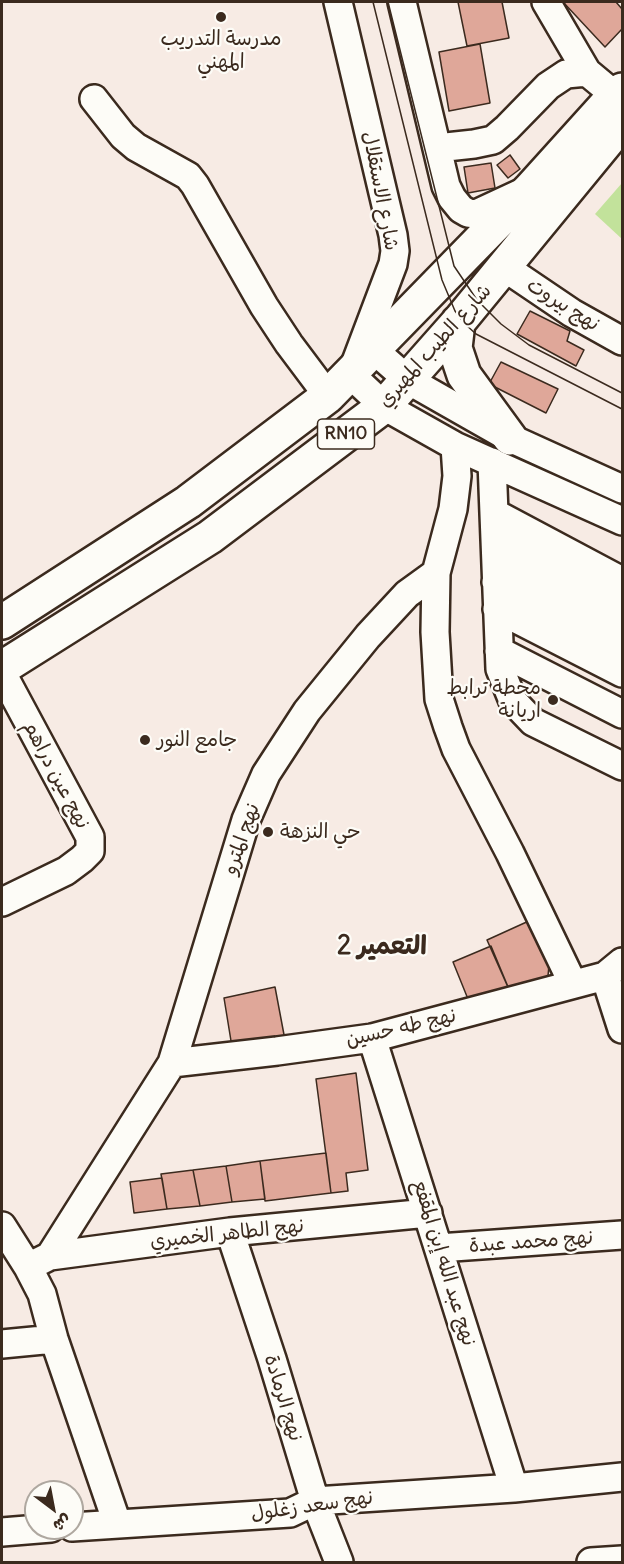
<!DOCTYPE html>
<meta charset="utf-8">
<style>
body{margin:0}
#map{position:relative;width:624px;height:1564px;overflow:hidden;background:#f7ebe4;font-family:Delius,"Playpen Sans Arabic",sans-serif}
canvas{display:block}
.frame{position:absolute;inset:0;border:3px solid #3b2a1e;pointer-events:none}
.north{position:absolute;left:24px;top:1480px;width:60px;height:60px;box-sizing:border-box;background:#fdfcf7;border:2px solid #afa8a0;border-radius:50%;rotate:148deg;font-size:16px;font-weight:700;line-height:24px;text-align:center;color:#3b2a1e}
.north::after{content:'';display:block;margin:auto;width:21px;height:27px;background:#3b2a1e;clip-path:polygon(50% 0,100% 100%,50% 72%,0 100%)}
</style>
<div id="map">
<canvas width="624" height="1564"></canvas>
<div class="frame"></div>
<div class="north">ش</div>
</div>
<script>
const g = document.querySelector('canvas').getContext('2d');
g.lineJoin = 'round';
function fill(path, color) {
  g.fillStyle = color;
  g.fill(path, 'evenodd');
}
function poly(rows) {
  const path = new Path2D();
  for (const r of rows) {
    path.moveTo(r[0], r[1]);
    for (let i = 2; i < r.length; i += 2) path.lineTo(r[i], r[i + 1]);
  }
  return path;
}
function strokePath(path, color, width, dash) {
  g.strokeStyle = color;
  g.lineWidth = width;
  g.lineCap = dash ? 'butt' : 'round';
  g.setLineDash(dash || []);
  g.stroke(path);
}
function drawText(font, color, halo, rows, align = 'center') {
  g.font = font + ' Delius,"Playpen Sans Arabic",sans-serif';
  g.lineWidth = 4.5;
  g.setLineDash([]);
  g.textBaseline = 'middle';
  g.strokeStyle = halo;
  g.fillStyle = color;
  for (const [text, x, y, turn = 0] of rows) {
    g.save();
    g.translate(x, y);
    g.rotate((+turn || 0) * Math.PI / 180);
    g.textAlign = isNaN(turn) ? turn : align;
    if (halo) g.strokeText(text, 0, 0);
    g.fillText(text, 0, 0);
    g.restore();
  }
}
fill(poly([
 [622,183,622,239,595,214]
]), '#c2e29b');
const building = poly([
 [458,2,502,2,509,38,467,46,458,2],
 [563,2,616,2,622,9,622,29,605,47,563,2],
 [480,44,490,103,449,111,439,52,480,44],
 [510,155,520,169,508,178,497,165,510,155],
 [491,163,495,188,468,193,464,167,491,163],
 [530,311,570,331,567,341,584,350,576,366,517,334,530,311],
 [501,362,558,389,546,413,489,384,501,362],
 [531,920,549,965,547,987,511,994,487,940,531,920],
 [491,946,511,994,470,1004,453,962,491,946],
 [275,987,285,1040,232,1047,224,998,275,987],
 [356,1073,368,1170,346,1173,348,1191,331,1193,316,1079,356,1073],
 [326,1153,331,1193,265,1201,260,1161,326,1153],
 [260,1161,265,1199,232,1202,226,1166,260,1161],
 [226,1166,232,1202,200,1206,193,1170,226,1166],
 [193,1170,200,1206,167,1209,161,1174,193,1170],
 [162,1178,167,1209,134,1213,130,1182,162,1178]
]);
fill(building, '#dfa799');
strokePath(building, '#3b2a1e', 1.5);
const minor = poly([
 [338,2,393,235,395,251,393,264,351,375,384,406,455,446,622,521],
 [402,2,446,186,452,198,461,209,468,213,476,214,519,194],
 [546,2,587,72],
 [94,99,123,136,136,147,188,176,195,185,264,306,289,344,328,396],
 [437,148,474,144,493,140,507,128,548,86,566,74,587,72,622,101],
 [504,267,572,313,622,341],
 [374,350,408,380,510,438,622,489],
 [492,462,500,669,513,701,533,722,622,766],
 [494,513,622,581],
 [495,538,622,605],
 [496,560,622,626],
 [436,573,435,632,439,699,448,727,456,749,510,853,573,984],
 [496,582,622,648],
 [497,609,622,673],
 [499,651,622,714],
 [2,673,90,837,90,851,82,859,66,871,2,902],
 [605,976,622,1029],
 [372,1038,514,1488],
 [172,1063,277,1051,372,1038,605,976,622,962],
 [2,1226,28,1267,42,1294,54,1339,117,1523],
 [230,1232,272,1359,315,1501,339,1562],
 [439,1248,622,1235],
 [50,1256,172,1063,246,820,266,774,307,711,368,636,407,594,436,573,453,509,457,476,455,446],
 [28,1267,50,1256,230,1232,428,1213],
 [2,1344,54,1339],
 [72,1527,290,1513,315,1501,514,1488,622,1477],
 [2,1532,51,1528],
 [591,1562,622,1560]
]);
const major = poly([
 [458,322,455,348,464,375,510,438],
 [2,622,188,502,328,396,531,188,615,95,622,90],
 [2,668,210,537,384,406,461,319,622,123]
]);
strokePath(minor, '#3b2a1e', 32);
strokePath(major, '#3b2a1e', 38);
strokePath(minor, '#fdfcf7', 27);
strokePath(major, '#fdfcf7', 33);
strokePath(poly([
 [373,2,442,280,455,311,465,324,476,334,622,409],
 [388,2,454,266,477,300,501,324,529,345,622,393]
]), '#3b2a1e', 1.5);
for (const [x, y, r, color] of [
 [221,17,6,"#3b2a1e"],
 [553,700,6,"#3b2a1e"],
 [145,740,6,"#3b2a1e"],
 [268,832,6,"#3b2a1e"]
]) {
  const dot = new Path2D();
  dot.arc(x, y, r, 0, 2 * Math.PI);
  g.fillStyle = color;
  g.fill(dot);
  strokePath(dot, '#fdfcf7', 2);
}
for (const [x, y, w] of [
 [346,434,57]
]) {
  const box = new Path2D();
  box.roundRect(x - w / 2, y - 15, w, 30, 4.5);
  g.fillStyle = '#fdfcf7';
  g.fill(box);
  strokePath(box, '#3b2a1e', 1.5);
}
drawText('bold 18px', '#3b2a1e', null, [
 ["RN10",346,434]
]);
drawText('20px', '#3b2a1e', '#fdfcf7', [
 ["مدرسة التدريب",221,39,"center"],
 ["المهني",221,62,"center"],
 ["محطة ترابط",541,688,"right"],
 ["اريانة",541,711,"right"],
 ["جامع النور",157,740],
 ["حي النزهة",280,832]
], 'left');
drawText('20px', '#3b2a1e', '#fdfcf7', [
 ["شارع الاستقلال",380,191,79],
 ["نهج بيروت",563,305,32],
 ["شارع الطيب المهيري",435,346,-48],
 ["نهج عين دراهم",56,775,62],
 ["نهج المترو",242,839,-71],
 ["نهج طه حسين",401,1028,-13],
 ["نهج الطاهر الخميري",227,1234,-6],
 ["نهج محمد عبدة",531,1242,-4],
 ["نهج عبد الله إبن المقفع",444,1263,73],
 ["نهج الرمادة",283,1398,73],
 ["نهج سعد زغلول",312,1506,-8]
]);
drawText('bold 26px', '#3b2a1e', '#fdfcf7', [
 ["التعمير 2",382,947]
]);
</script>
